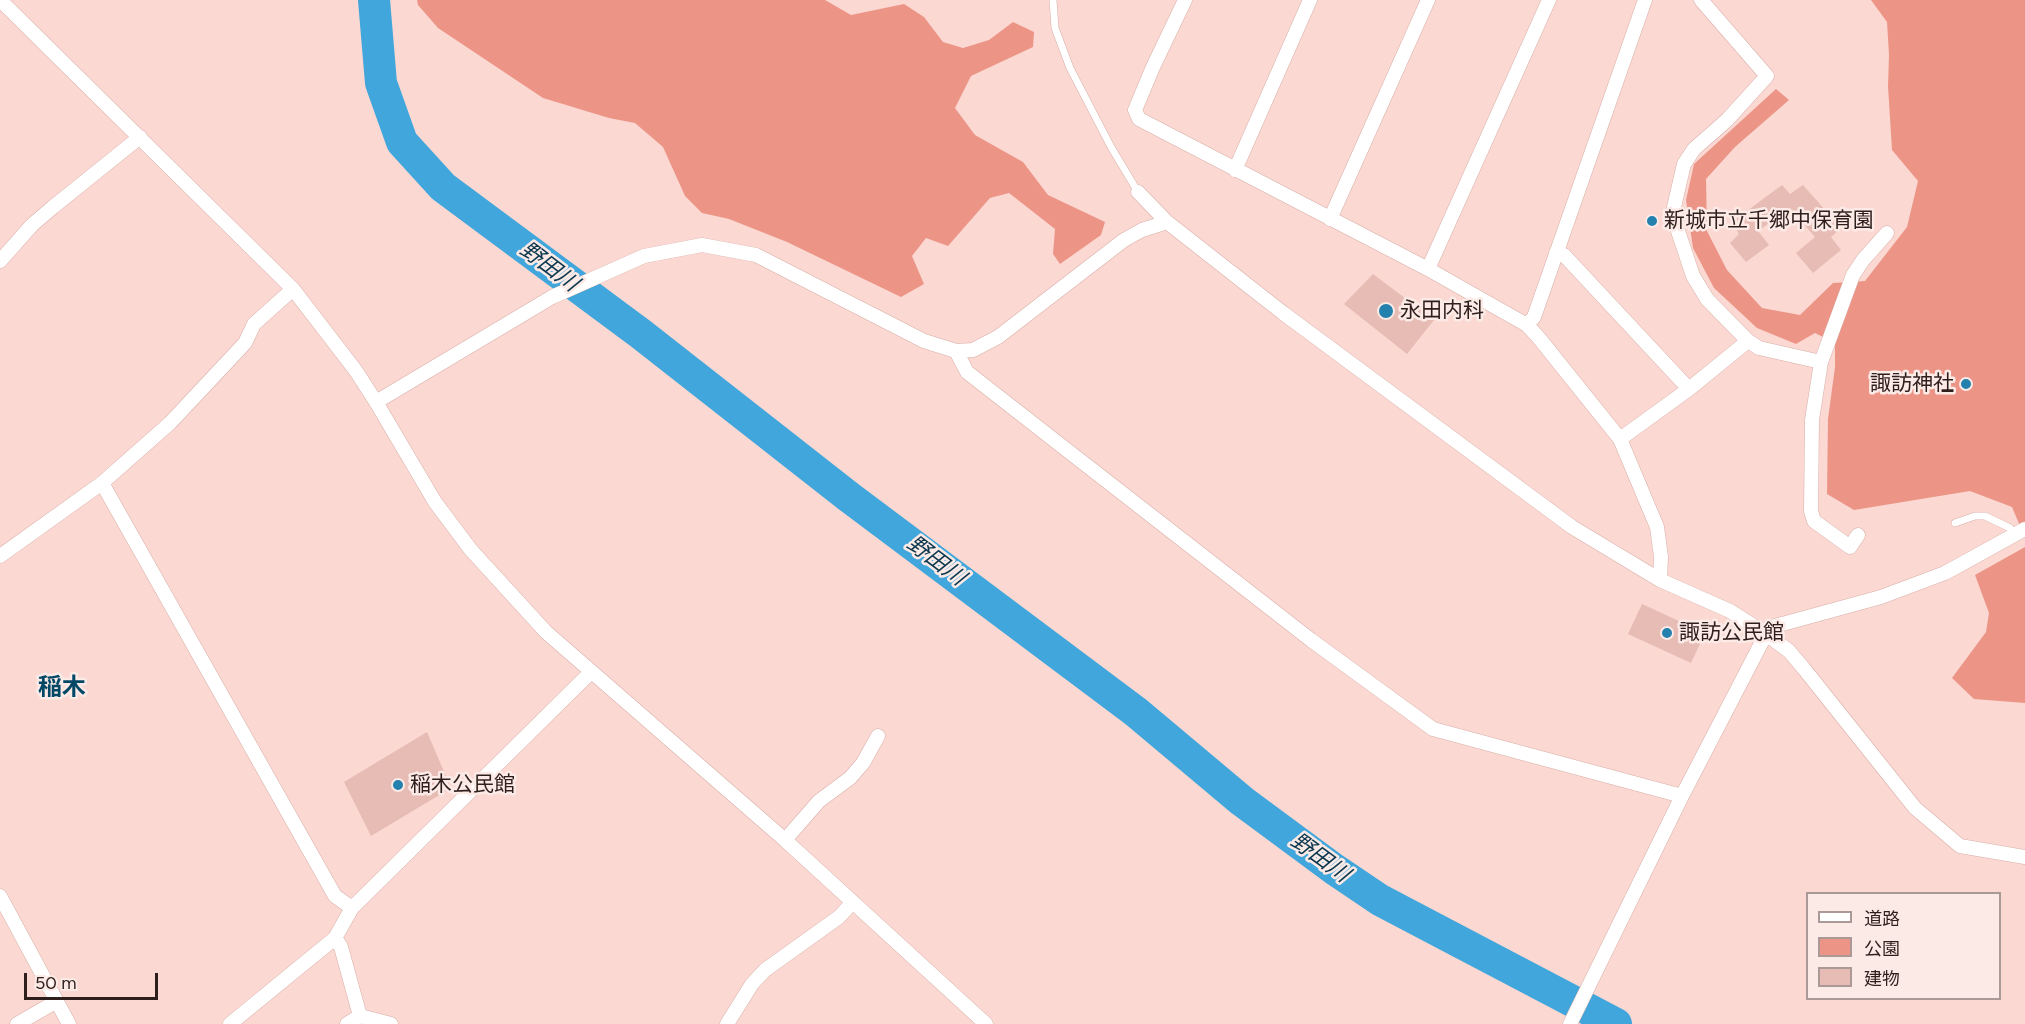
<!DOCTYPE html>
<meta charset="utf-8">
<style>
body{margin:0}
#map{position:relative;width:2025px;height:1024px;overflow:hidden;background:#fbd8d2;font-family:Figtree,"Noto Sans JP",sans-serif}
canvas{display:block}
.legend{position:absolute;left:1806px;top:892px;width:195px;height:108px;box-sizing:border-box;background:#fceae7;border:2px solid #aa9996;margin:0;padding:8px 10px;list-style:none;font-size:18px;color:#2e1f1c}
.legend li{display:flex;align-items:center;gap:12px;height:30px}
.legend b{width:30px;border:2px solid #aa9996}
.scale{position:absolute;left:24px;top:973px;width:134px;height:27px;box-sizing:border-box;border:3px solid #2e1f1c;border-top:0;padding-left:8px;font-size:18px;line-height:21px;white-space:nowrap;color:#2e1f1c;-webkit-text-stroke:4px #fceae7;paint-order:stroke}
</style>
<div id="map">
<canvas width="2025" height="1024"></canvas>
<ul class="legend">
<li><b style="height:8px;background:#fff"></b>道路</li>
<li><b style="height:16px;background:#ec9587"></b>公園</li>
<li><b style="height:16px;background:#e6bcb5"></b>建物</li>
</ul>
<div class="scale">50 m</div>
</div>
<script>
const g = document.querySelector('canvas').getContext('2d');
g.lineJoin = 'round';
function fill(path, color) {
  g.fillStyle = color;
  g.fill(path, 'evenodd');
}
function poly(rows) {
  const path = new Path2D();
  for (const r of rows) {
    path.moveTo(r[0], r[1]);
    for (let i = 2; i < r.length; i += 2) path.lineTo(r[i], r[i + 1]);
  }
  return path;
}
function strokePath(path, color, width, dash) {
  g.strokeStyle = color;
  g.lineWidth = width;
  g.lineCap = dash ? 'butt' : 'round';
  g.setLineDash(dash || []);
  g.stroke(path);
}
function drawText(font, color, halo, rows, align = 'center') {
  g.font = font + ' Figtree,"Noto Sans JP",sans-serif';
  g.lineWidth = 5;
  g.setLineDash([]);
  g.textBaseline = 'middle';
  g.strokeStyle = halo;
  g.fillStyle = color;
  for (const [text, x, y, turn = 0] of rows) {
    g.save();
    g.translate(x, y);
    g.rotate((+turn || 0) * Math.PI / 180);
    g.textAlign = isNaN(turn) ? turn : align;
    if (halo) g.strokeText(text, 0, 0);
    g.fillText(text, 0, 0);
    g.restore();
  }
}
fill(poly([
 [417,0,825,0,851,15,904,4,924,17,943,42,963,48,989,40,1013,22,1034,32,1033,47,971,76,955,108,975,135,1023,162,1048,195,1105,222,1101,235,1060,264,1053,254,1055,229,1009,193,990,198,948,246,926,238,912,256,924,284,901,297,787,242,729,219,702,213,685,196,663,147,635,123,609,118,543,98,438,28,418,5],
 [1871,0,2025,0,2025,538,2012,507,1970,491,1854,510,1827,494,1828,419,1835,367,1835,343,1815,333,1796,344,1757,328,1714,288,1693,248,1686,200,1694,164,1776,89,1789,100,1735,147,1706,179,1707,231,1727,270,1762,308,1800,315,1833,283,1865,281,1907,227,1918,181,1892,150,1888,86,1889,55,1887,22],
 [2025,547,2025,703,1974,699,1952,678,1986,632,1989,613,1975,575]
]), '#ec9587');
strokePath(poly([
 [374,0,381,83,402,142,443,187,641,334,849,497,1136,712,1242,801,1334,869,1380,900,1616,1024]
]), '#40a6db', 32);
fill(poly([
 [1782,185,1790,194,1803,185,1841,228,1831,237,1841,250,1813,273,1796,253,1815,237,1790,208,1758,231,1769,245,1746,262,1730,243,1739,234,1732,222],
 [1373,274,1434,320,1407,354,1344,304],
 [1642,604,1705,633,1691,663,1628,634],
 [427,732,451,788,371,836,344,782]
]), '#e6bcb5');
const lane = poly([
 [1053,0,1055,28,1070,68,1111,147,1138,192],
 [1955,523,1975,516,1985,516,2010,528,2015,535]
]);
const street = poly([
 [0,0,293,289,356,371,376,402,435,502,471,550,546,632,785,840,986,1024],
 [1185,0,1153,67,1135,110,1139,119,1428,269,1527,325,1539,338,1620,439,1657,527,1661,557,1660,580],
 [1701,0,1767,76,1727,120,1694,149,1684,164,1674,207,1677,228,1693,276,1707,299,1748,341,1759,348,1821,362],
 [1235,170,1310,0],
 [1138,192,1167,222],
 [1330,219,1428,0],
 [1556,253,1564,255,1689,389],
 [0,261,32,225,53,207,140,137],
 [1428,269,1549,0],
 [1527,325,1534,317,1645,0],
 [956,351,967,372,1063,447,1311,640,1433,729,1682,796],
 [376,402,552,297,644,256,702,245,756,255,924,341,956,351,973,350,998,337,1124,240,1142,230,1167,222,1283,313,1572,527,1660,580,1730,611,1766,634,1775,626,1881,597,1945,573,2025,529],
 [1620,439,1689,389,1748,341],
 [102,483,335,896,352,908],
 [1858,535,1850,547,1814,521,1811,511,1812,420,1821,362,1853,275,1863,260,1887,233],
 [0,556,102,483,170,423,245,343,254,324,293,289],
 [785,840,819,801,850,778,863,763,878,736],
 [0,896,69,1024],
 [335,938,341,947,360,1016,347,1024],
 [360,1016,391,1024],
 [17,1024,57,1001],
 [230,1024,335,938,352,908,591,672],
 [727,1024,752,984,765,970,839,917,853,902],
 [1570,1024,1682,796,1766,634,1789,651,1805,670,1915,808,1960,846,2025,857]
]);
strokePath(lane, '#d8afa8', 8);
strokePath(street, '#d8afa8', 15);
strokePath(lane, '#fff', 7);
strokePath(street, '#fff', 14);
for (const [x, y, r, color] of [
 [1652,221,6,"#2480ad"],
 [1386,311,8,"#2480ad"],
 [1966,384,6,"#2480ad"],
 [1667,633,6,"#2480ad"],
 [398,785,6,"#2480ad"]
]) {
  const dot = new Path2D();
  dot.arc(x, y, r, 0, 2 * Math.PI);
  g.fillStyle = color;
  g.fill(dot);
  strokePath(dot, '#fceae7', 2);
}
drawText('21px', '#2e1f1c', '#fceae7', [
 ["新城市立千郷中保育園",1664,221],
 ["永田内科",1400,311],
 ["諏訪神社",1954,384,"right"],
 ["諏訪公民館",1679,633],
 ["稲木公民館",410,785]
], 'left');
drawText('italic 22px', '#0b384e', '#fceae7', [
 ["野田川",549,267,37],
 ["野田川",936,561,37],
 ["野田川",1320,858,36]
]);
drawText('bold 24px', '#014866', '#fceae7', [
 ["稲木",62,688]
]);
</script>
